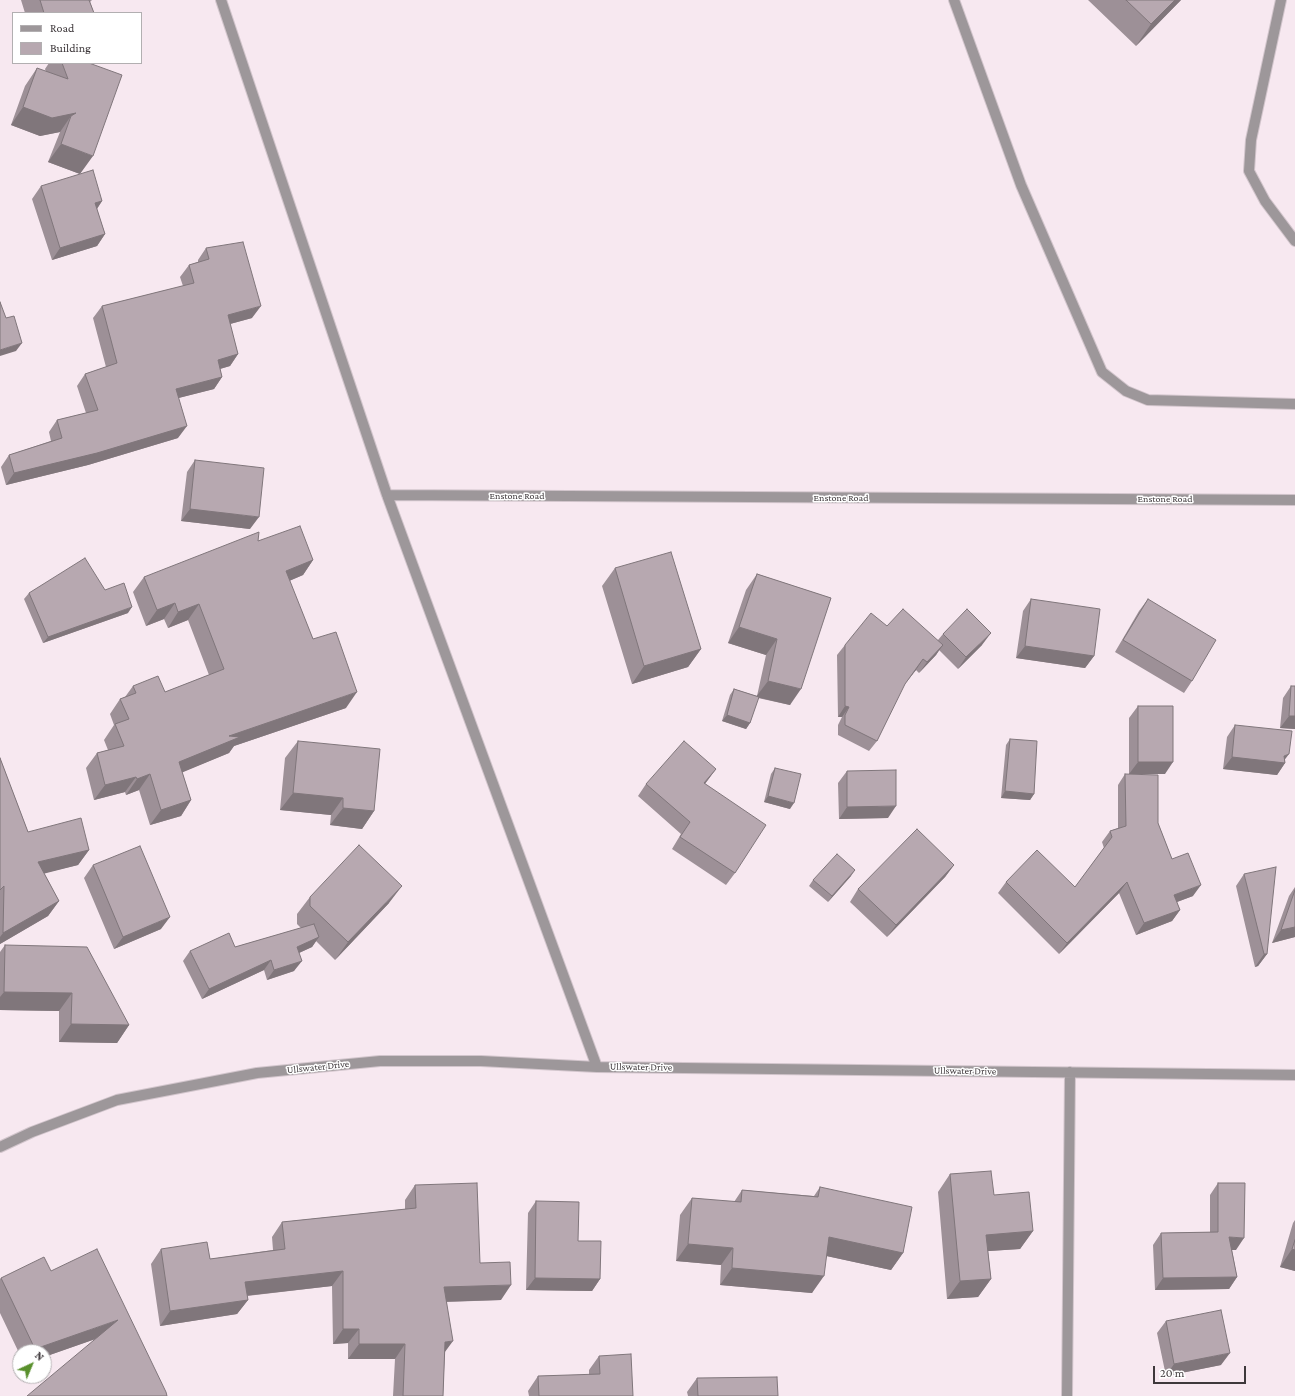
<!DOCTYPE html>
<style>
body{margin:0}
#map{position:relative;width:1295px;height:1396px;overflow:hidden;background:#f7e8f0;font-family:"Crimson Pro",serif}
canvas{display:block}
.legend{position:absolute;left:12px;top:12px;width:130px;height:52px;box-sizing:border-box;background:#fff;border:1px solid #b2afb1;margin:0;padding:5px 7px;list-style:none;font-size:12px;color:#3e383b}
.legend li{display:flex;align-items:center;gap:8px;height:20px}
.legend b{width:20px;border:1px solid #b2afb1}
.north{position:absolute;left:12px;top:1344px;width:40px;height:40px;box-sizing:border-box;background:#fff;border:1px solid #b2afb1;border-radius:50%;rotate:44deg;font-size:11px;font-weight:700;line-height:16px;text-align:center;color:#3e383b}
.north::after{content:'';display:block;margin:auto;width:14px;height:18px;background:#59902c;clip-path:polygon(50% 0,100% 100%,50% 72%,0 100%)}
.scale{position:absolute;left:1153px;top:1366px;width:93px;height:18px;box-sizing:border-box;border:2px solid #3e383b;border-top:0;padding-left:5px;font-size:12px;line-height:14px;white-space:nowrap;color:#3e383b;-webkit-text-stroke:3px #fff;paint-order:stroke}
</style>
<div id="map">
<canvas width="1295" height="1396"></canvas>
<ul class="legend">
<li><b style="height:5px;background:#9d979a"></b>Road</li>
<li><b style="height:11px;background:#b7a8b0"></b>Building</li>
</ul>
<div class="north">N</div>
<div class="scale">20 m</div>
</div>
<script>
const g = document.querySelector('canvas').getContext('2d');
g.lineJoin = 'round';
function poly(rows) {
  const path = new Path2D();
  for (const r of rows) {
    path.moveTo(r[0], r[1]);
    for (let i = 2; i < r.length; i += 2) path.lineTo(r[i], r[i + 1]);
  }
  return path;
}
function strokePath(path, color, width, dash) {
  g.strokeStyle = color;
  g.lineWidth = width;
  g.lineCap = dash ? 'butt' : 'round';
  g.setLineDash(dash || []);
  g.stroke(path);
}
function fill(path, color) {
  g.fillStyle = color;
  g.fill(path, 'evenodd');
}
function drawText(font, color, halo, rows, align = 'center') {
  g.font = font + ' "Crimson Pro",serif';
  g.lineWidth = 3;
  g.setLineDash([]);
  g.textBaseline = 'middle';
  g.strokeStyle = halo;
  g.fillStyle = color;
  for (const [text, x, y, turn = 0] of rows) {
    g.save();
    g.translate(x, y);
    g.rotate((+turn || 0) * Math.PI / 180);
    g.textAlign = isNaN(turn) ? turn : align;
    if (halo) g.strokeText(text, 0, 0);
    g.fillText(text, 0, 0);
    g.restore();
  }
}
const minor = poly([
 [221,0,387,495,597,1067],
 [954,0,1021,185,1102,372,1126,391,1148,400,1295,404],
 [1281,0,1251,140,1249,171,1265,201,1295,241],
 [387,495,1295,500],
 [0,1147,32,1132,117,1100,257,1073,380,1061,481,1061,597,1067,1295,1075],
 [1067,1396,1070,1072]
]);
strokePath(minor, '#d2c5cc', 12);
strokePath(minor, '#9d979a', 10);
fill(poly([
 [21,0,92,0,90,2,94,13,25,13],
 [1088,0,1181,0,1136,46],
 [49,63,89,63,80,174,48,162,60,132,40,136,11,125,25,86,37,68,46,72,45,69],
 [41,186,102,201,97,209,105,234,97,246,52,260,32,199],
 [206,248,252,318,230,324,238,354,230,366,220,369,222,377,214,389,178,398,178,438,88,465,6,485,1,467,9,455,51,441,49,432,57,420,86,413,77,386,85,374,106,367,93,318,102,306,183,286,180,277,189,265,198,262,198,260],
 [195,460,250,529,181,521,187,472],
 [258,541,313,560,303,575,289,581,313,639,346,708,234,746,229,753,182,772,191,800,181,816,150,825,139,790,126,795,125,792,94,800,86,768,97,753,108,750,104,740,114,725,110,714,120,699,125,697,133,686,165,692,209,675,188,620,168,628,164,619,146,626,133,592,144,577],
 [615,568,701,649,688,667,632,684,602,586],
 [757,574,831,598,790,705,758,698,750,723,746,729,722,721,730,695,734,689,757,696,766,655,728,643,746,590],
 [29,593,128,613,43,643,24,599],
 [1031,599,1094,656,1085,668,1016,658,1023,611],
 [1148,599,1192,681,1184,693,1115,652,1139,611],
 [887,626,938,640,943,634,982,645,958,669,939,650,936,655,919,673,916,670,903,686,877,741,869,751,838,735,838,725,842,717,838,717,837,655,845,645],
 [1291,686,1295,686,1295,729,1280,728,1283,698],
 [1138,706,1165,774,1129,774,1129,718],
 [1235,725,1285,760,1285,763,1277,775,1223,769,1227,737],
 [1010,739,1034,794,1030,800,1001,798,1006,745],
 [298,741,374,811,362,829,330,825,331,815,280,810,285,758],
 [0,758,28,832,89,850,78,865,44,873,59,901,48,916,0,944],
 [775,768,790,809,764,802,771,774],
 [716,769,705,784,735,873,726,885,672,849,681,834,638,796,646,784],
 [847,771,888,818,839,819,838,783],
 [1125,774,1158,823,1172,859,1193,896,1177,902,1180,910,1172,921,1136,935,1119,893,1059,954,998,893,1006,882,1075,887,1104,848,1102,842,1110,831,1118,828,1118,785],
 [93,865,161,929,114,949,84,878],
 [954,865,945,877,887,937,850,902,858,889],
 [1244,874,1267,954,1258,966,1255,967,1236,886],
 [851,876,828,902,809,886,813,880],
 [1295,887,1295,937,1272,943,1289,896],
 [310,897,389,903,335,960,316,941,312,947,299,953,294,971,267,980,264,970,202,999,183,961,190,951,235,947,301,928,297,924,297,914],
 [5,945,129,1025,117,1043,59,1042,59,1011,0,1010,0,952],
 [950,1174,994,1195,1033,1231,1020,1249,988,1251,991,1279,978,1297,947,1299,938,1192],
 [1218,1183,1236,1250,1232,1250,1237,1277,1229,1289,1155,1290,1153,1245,1161,1233,1210,1232,1210,1195],
 [415,1185,480,1263,501,1300,447,1302,443,1396,393,1396,395,1359,348,1359,348,1343,333,1344,332,1286,247,1296,248,1300,237,1314,160,1326,151,1264,161,1249,210,1259,273,1250,272,1237,282,1222,405,1209,405,1200],
 [820,1187,903,1253,891,1270,827,1256,812,1293,720,1285,721,1265,676,1261,680,1215,692,1198,734,1202,742,1190,814,1196],
 [536,1201,578,1241,600,1279,592,1291,526,1290,528,1213],
 [1295,1220,1295,1271,1280,1267,1293,1223],
 [51,1271,95,1339,44,1357,44,1352,20,1352,20,1355,0,1313,0,1279,1,1278],
 [1166,1321,1221,1365,1166,1376,1157,1333],
 [599,1356,633,1396,529,1396,528,1391,538,1376,589,1375,589,1370],
 [697,1378,778,1396,688,1396,687,1392]
]), '#9d9097');
fill(poly([
 [1175,0,1181,0,1136,46,1151,24],
 [23,107,76,113,71,116,60,132,40,136,11,125],
 [61,144,93,156,80,174,48,162],
 [102,201,94,213,95,203],
 [105,234,97,246,52,260,60,248],
 [261,306,252,318,219,327,228,315],
 [22,343,16,351,0,356,0,350],
 [238,354,230,366,209,372,218,360],
 [222,377,214,389,167,401,176,389],
 [187,426,178,438,88,465,6,485,14,473],
 [190,509,259,517,250,529,181,521],
 [313,560,303,575,275,587,286,571],
 [175,603,164,619,146,626,157,610],
 [199,604,188,620,168,628,178,612],
 [132,607,128,613,43,643,48,637],
 [739,627,777,639,766,655,728,643],
 [991,633,982,645,958,669,966,657],
 [943,645,936,655,919,673,927,662],
 [1025,646,1094,656,1085,668,1016,658],
 [701,649,688,667,632,684,644,666],
 [923,659,916,670,897,694,905,684],
 [768,681,801,689,790,705,756,697],
 [357,692,346,708,234,746,229,753,169,778,179,762,229,736],
 [845,706,849,707,842,717,838,717],
 [727,715,750,723,746,729,722,721],
 [1289,716,1295,716,1295,729,1280,728],
 [1289,754,1283,762,1285,763,1277,775,1223,769,1232,757,1284,756],
 [1138,762,1173,762,1165,774,1129,774],
 [716,769,707,781,696,795,704,783],
 [150,774,139,790,126,795,137,779],
 [136,777,125,792,94,800,105,785],
 [1005,791,1034,794,1030,800,1001,798],
 [293,793,343,798,331,815,280,810],
 [768,796,794,803,790,809,764,802],
 [191,800,181,816,150,825,161,810],
 [896,806,888,818,839,819,847,807],
 [343,808,374,811,362,829,330,825],
 [89,850,78,865,27,878,38,862],
 [954,865,945,877,887,937,896,925],
 [855,870,851,876,828,902,832,896],
 [1127,882,1119,893,1059,954,1067,943],
 [1201,885,1193,896,1166,906,1174,895],
 [402,886,389,903,335,960,348,942],
 [59,901,48,916,0,944,0,937,3,933],
 [1180,910,1172,921,1136,935,1144,923],
 [170,917,161,929,114,949,123,937],
 [1295,927,1295,937,1272,943,1281,930],
 [319,937,312,947,290,957,297,947],
 [1264,954,1267,954,1258,966,1255,967],
 [271,960,264,970,202,999,209,989],
 [302,961,294,971,267,980,274,970],
 [4,992,72,993,59,1011,0,1010,0,997],
 [71,1024,129,1025,117,1043,59,1042],
 [1033,1231,1020,1249,974,1252,986,1235],
 [829,1237,903,1253,891,1270,817,1254],
 [1229,1237,1244,1238,1236,1250,1221,1250],
 [688,1244,733,1248,721,1265,676,1261],
 [1292,1249,1295,1250,1295,1271,1280,1267],
 [732,1268,824,1276,812,1293,720,1285],
 [343,1271,332,1286,235,1297,245,1282],
 [1237,1277,1229,1289,1155,1290,1163,1278],
 [535,1278,600,1279,592,1291,526,1290],
 [991,1279,978,1297,947,1299,960,1281],
 [511,1285,501,1300,434,1302,444,1287],
 [248,1300,237,1314,160,1326,170,1311],
 [118,1320,107,1335,44,1357,44,1352,33,1352,35,1349],
 [343,1329,359,1329,348,1343,333,1344],
 [453,1341,442,1356,445,1342],
 [359,1344,405,1344,395,1359,348,1359],
 [1230,1353,1221,1365,1166,1376,1174,1364]
]), '#80767b');
const building = poly([
 [40,0,89,0,94,13,44,13,40,0],
 [1126,0,1175,0,1151,24,1126,0],
 [62,63,89,63,122,75,93,156,61,144,71,116,76,113,52,118,23,107,37,68,68,79,62,63],
 [93,170,102,201,95,203,105,234,60,248,41,186,93,170],
 [243,242,261,306,228,315,238,354,218,360,222,377,176,389,187,426,97,453,14,473,9,455,62,438,57,420,98,410,85,374,117,363,102,306,194,283,189,265,209,259,206,248,243,242],
 [0,302,6,318,14,316,22,343,0,350,0,302],
 [195,460,264,468,259,517,190,509,195,460],
 [300,526,313,560,286,571,313,639,336,632,357,692,229,736,240,737,179,762,191,800,161,810,150,774,137,779,136,777,105,785,97,753,124,746,115,724,129,719,120,699,136,693,133,686,158,676,165,692,224,669,199,604,178,612,175,603,157,610,144,577,259,532,258,541,300,526],
 [671,552,701,649,644,666,615,568,671,552],
 [85,558,105,590,124,583,132,607,48,637,29,593,85,558],
 [757,574,831,598,801,689,768,681,777,639,739,627,757,574],
 [1031,599,1100,609,1094,656,1025,646,1031,599],
 [1148,599,1216,640,1192,681,1123,640,1148,599],
 [903,609,943,645,927,662,923,659,905,684,877,741,845,725,845,715,849,707,845,706,845,645,871,613,887,626,903,609],
 [967,609,991,633,966,657,943,634,967,609],
 [1291,686,1295,686,1295,716,1289,716,1291,686],
 [734,689,759,697,750,723,727,715,734,689],
 [1138,706,1173,706,1173,762,1138,762,1138,706],
 [1235,725,1292,731,1289,754,1284,756,1285,763,1232,757,1235,725],
 [1010,739,1037,741,1034,794,1005,791,1010,739],
 [298,741,380,749,374,811,343,808,343,798,293,793,298,741],
 [684,741,716,769,704,783,766,825,735,873,680,837,690,822,646,784,684,741],
 [0,758,28,832,81,818,89,850,38,862,59,901,3,933,4,886,0,890,0,758],
 [775,768,801,774,794,803,768,796,775,768],
 [896,770,896,806,847,807,847,771,896,770],
 [1125,774,1158,775,1158,823,1172,859,1188,853,1201,885,1174,895,1180,910,1144,923,1127,882,1067,943,1006,882,1037,850,1075,887,1112,837,1110,831,1126,826,1125,774],
 [917,829,954,865,896,925,858,889,917,829],
 [359,845,402,886,348,942,310,906,310,897,359,845],
 [140,846,170,917,123,937,93,865,140,846],
 [837,854,855,870,832,896,813,880,837,854],
 [1276,867,1267,954,1264,954,1244,874,1276,867],
 [1295,890,1295,927,1281,930,1295,890],
 [314,924,319,937,297,947,302,961,274,970,271,960,209,989,190,951,229,933,235,947,314,924],
 [5,945,87,947,129,1025,71,1024,72,993,4,992,5,945],
 [991,1171,994,1195,1029,1192,1033,1231,986,1235,991,1279,960,1281,950,1174,991,1171],
 [477,1183,480,1263,510,1262,511,1285,444,1287,453,1341,445,1342,443,1396,403,1396,405,1344,359,1344,359,1329,343,1329,343,1271,245,1282,248,1300,170,1311,161,1249,207,1242,210,1259,285,1249,282,1222,416,1208,415,1185,477,1183],
 [1218,1183,1245,1183,1244,1238,1229,1237,1237,1277,1163,1278,1161,1233,1218,1232,1218,1183],
 [820,1187,912,1207,903,1253,829,1237,824,1276,732,1268,733,1248,688,1244,692,1198,741,1202,742,1190,818,1197,820,1187],
 [536,1201,579,1202,578,1241,601,1241,600,1279,535,1278,536,1201],
 [1295,1240,1295,1250,1292,1249,1295,1240],
 [97,1249,166,1392,167,1396,27,1396,118,1320,35,1349,1,1278,44,1257,51,1271,97,1249],
 [1221,1310,1230,1353,1174,1364,1166,1321,1221,1310],
 [631,1354,633,1396,539,1396,538,1376,600,1374,599,1356,631,1354],
 [777,1377,778,1396,698,1396,697,1378,777,1377]
]);
fill(building, '#b7a8b0');
strokePath(building, '#80767b', 1);
drawText('10px', '#3e383b', '#fff', [
 ["Enstone Road",517,496],
 ["Enstone Road",841,498],
 ["Enstone Road",1165,499],
 ["Ullswater Drive",318,1067,-6],
 ["Ullswater Drive",641,1067,1],
 ["Ullswater Drive",965,1071,1]
]);
</script>
